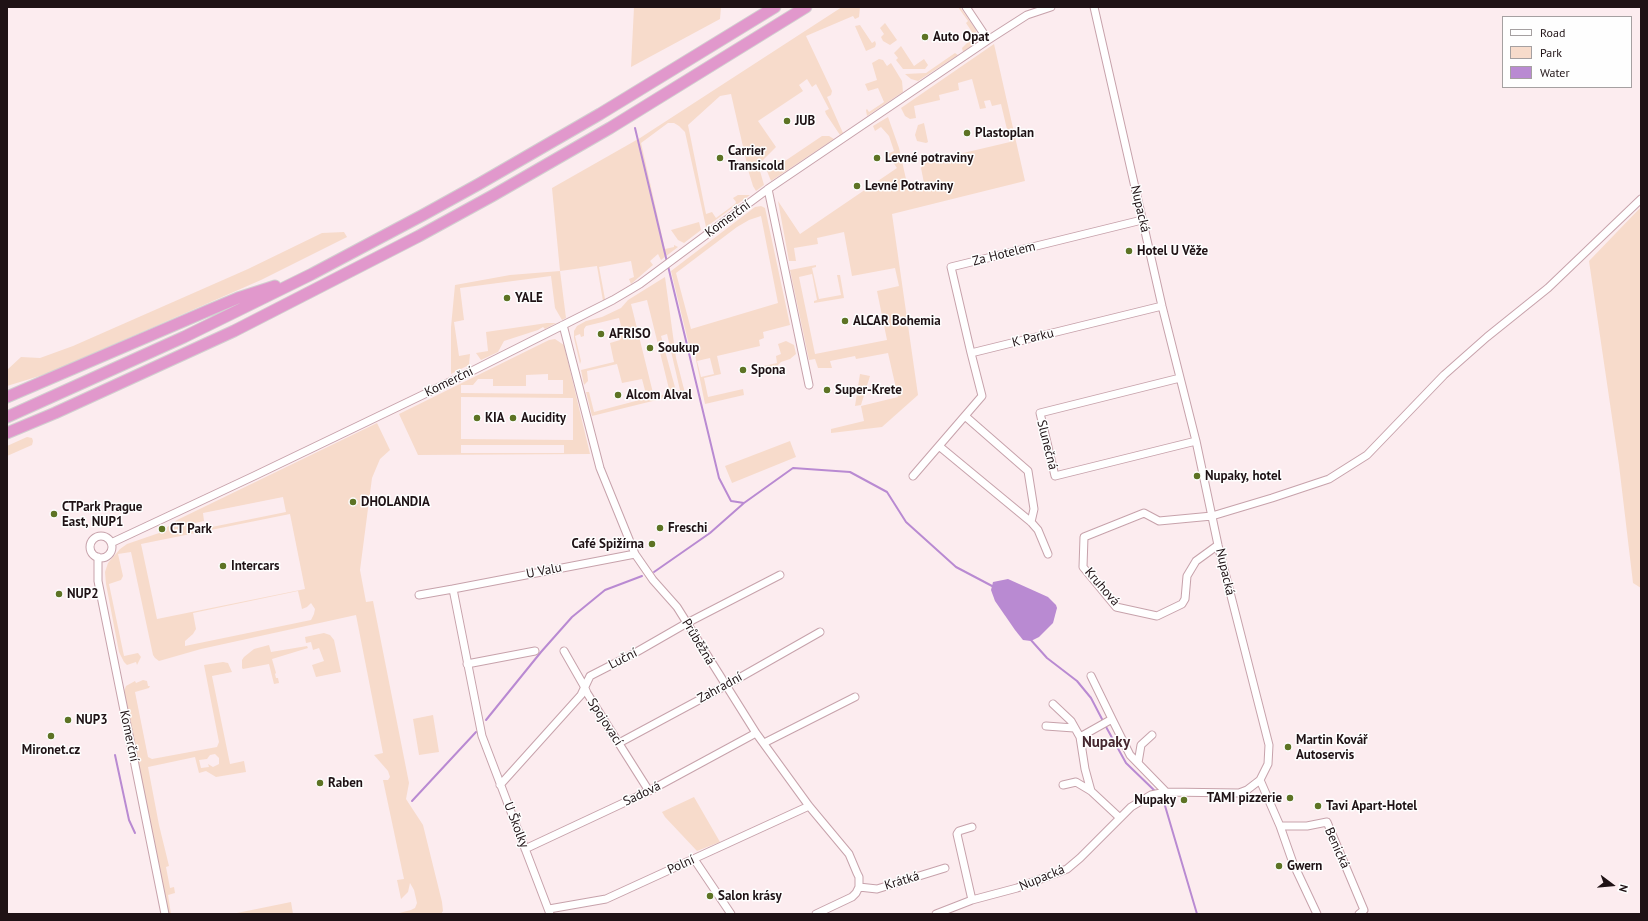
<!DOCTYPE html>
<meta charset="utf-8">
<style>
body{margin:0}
#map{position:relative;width:1648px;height:921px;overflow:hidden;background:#fcecef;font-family:"PT Sans",sans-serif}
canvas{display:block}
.frame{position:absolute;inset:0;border:8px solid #1f1215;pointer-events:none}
.legend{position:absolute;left:1502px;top:16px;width:130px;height:72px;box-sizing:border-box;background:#fefefe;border:1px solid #a5a0a1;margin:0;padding:5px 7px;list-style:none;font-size:12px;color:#1f1215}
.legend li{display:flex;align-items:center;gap:8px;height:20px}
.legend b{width:20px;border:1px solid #a5a0a1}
.north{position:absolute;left:1592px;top:865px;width:40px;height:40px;-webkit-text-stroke:3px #fefefe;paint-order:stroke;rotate:106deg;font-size:11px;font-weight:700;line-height:16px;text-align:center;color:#1f1215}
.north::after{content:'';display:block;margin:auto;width:14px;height:18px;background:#1f1215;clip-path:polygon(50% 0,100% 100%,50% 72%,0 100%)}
</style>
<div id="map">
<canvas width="1648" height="921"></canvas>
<div class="frame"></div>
<ul class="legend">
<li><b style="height:5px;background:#fff"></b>Road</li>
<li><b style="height:11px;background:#f7dbcb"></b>Park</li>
<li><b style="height:11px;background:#b98ad2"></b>Water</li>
</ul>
<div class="north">N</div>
</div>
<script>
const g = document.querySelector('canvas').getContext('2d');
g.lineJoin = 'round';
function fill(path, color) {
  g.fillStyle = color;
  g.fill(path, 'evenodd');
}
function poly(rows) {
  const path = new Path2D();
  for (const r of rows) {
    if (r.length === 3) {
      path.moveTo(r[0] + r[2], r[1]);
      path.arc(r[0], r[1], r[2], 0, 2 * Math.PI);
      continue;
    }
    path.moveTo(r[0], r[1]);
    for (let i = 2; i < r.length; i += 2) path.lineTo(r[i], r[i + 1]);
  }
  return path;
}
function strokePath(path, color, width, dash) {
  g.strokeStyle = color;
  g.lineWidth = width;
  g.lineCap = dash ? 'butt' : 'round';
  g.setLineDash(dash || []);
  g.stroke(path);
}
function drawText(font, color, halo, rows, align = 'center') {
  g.font = font + ' "PT Sans",sans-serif';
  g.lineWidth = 3;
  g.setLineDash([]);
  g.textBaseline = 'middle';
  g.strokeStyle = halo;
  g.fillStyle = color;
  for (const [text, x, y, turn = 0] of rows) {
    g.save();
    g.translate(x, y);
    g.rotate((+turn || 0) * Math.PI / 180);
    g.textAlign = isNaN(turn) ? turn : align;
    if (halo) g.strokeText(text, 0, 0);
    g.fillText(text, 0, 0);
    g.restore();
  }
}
fill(poly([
 [634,7,721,7,720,19,631,67],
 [842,7,860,7,859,17,855,19,853,16,806,36,832,91,831,95,827,97,843,133,840,135,826,114,825,111,829,109,816,84,812,87,807,79,799,85,803,91,758,121,776,147,762,161,760,171,764,185,756,191,753,186,749,173,731,94,720,96,688,125,706,214,712,212,716,218,735,204,736,202,733,198,738,195,750,195,706,227,685,132,679,126,674,123,668,123,641,143,665,249,674,247,674,245,678,247,661,260,658,254,650,261,653,265,631,284,629,279,634,277,631,261,599,267,605,299,603,301,597,266,560,271,566,318,562,320,555,308,551,276,460,288,464,320,454,322,459,356,470,354,469,365,451,374,451,327,455,285,510,275,560,271,552,188,640,138],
 [958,7,960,7,976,30,977,39,973,45,963,52,962,48,969,41,972,35,972,32,966,23,968,21],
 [885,23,897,40,890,45,883,41,881,37,884,34,880,28],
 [860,25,872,43,875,41,876,44,875,47,866,51,855,26],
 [994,44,1025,181,892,214,918,395,882,427,831,433,831,429,864,421,861,406,898,397,888,353,856,359,855,356,830,361,832,368,818,368,815,359,809,360,790,270,816,265,816,267,812,268,819,299,841,295,837,275,840,275,844,298,814,303,814,301,817,300,812,274,799,277,815,354,887,340,877,291,899,286,895,268,852,276,844,232,817,238,818,244,794,248,796,261,789,261,778,201,800,234,897,168,887,154,894,151,889,136,881,127,875,131,873,126,888,117,899,148,908,188,924,183,921,168,925,162,1010,142,1001,104,992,106,990,100,984,101,986,108,980,109,972,79,958,83,959,90,939,95,940,100,914,106,916,118,910,119,905,116,901,108],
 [901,46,914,66,924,59,928,65,925,69,903,69,896,60,898,58,894,53],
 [955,53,958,55,918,81,911,79,905,74,926,73],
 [879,59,883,60,887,66,891,63,902,81,903,92,867,116,866,110,867,109,869,112,884,102,878,88,868,91,865,84,877,80,872,63],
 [924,123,928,142,926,143,917,141,915,135,918,125],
 [822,136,829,136,834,139,771,181,767,171,770,163,776,160,785,161],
 [761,206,765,208,790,325,763,332,764,338,759,340,760,346,717,356,721,374,704,378,708,397,743,389,744,395,705,404,695,355,690,349,671,271,755,207],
 [761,216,778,303,691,329,676,273,737,227,749,220],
 [710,358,714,374,701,377,697,361],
 [1641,207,1641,588,1633,583,1619,465,1589,261],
 [699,222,701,230,684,243,678,240,671,230],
 [344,232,347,237,261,280,46,374,7,386,7,370,21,357,40,358,73,346,248,269,322,233],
 [665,277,676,358,685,393,592,416,586,392,589,392,594,412,647,398,642,379,622,383,617,364,587,371,588,381,584,385,581,370,614,362,610,343,620,340,616,327,621,326,619,318,586,326,584,329,584,336,581,337,580,334,575,336,581,361,580,364,574,338,574,331,577,326,586,321,602,317,621,308,628,300],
 [647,300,670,393,654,397,631,304],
 [667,334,680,390,676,391,661,336],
 [547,323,556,323,545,329,543,327,538,330,504,341,498,352,481,360,476,353,488,351,486,332],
 [555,339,564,345,590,454,418,455,399,414,549,340],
 [548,374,548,380,563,380,563,394,461,393,461,385,473,385,478,379,493,379,493,386,526,386,526,375],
 [461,397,573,398,573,440,461,439],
 [461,445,564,445,564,453,461,453],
 [786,341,794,345,796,354,790,359,781,362,767,376,764,366,777,363,776,356,781,354,778,344],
 [860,374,870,376,861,405,855,406],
 [377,423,390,450,380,459,372,478,360,570,366,602,373,601,409,783,406,799,423,825,442,902,443,911,441,914,395,914,411,910,415,908,417,903,414,890,410,883,408,892,401,899,397,880,404,879,383,780,388,780,390,777,388,771,374,755,383,753,356,615,201,649,159,661,155,658,153,655,131,552,118,554,123,576,121,580,109,584,124,656,138,653,141,657,137,665,136,662,127,665,124,662,119,652,106,584,105,572,108,563,120,549,127,544,159,533,177,520],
 [283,497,286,512,192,531,191,524,204,521,203,513],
 [290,514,305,589,157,619,141,544],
 [298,591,302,609,307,607,311,603,315,609,314,614,311,620,185,646,185,641,193,634,196,629,193,613],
 [27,437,32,438,33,441,32,445,7,456,7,446],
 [790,441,796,457,732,483,725,466],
 [324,633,330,635,334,640,341,672,316,677,312,665,324,661,319,648,313,650,311,642,306,643,305,637],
 [269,645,271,652,307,646,308,648,272,659,276,673,275,674,276,678,278,678,279,683,274,684,269,664,243,669,242,668,242,660,244,657,254,649],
 [223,662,228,663,232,672,212,676,230,764,244,761,246,772,216,777,206,771,199,773,195,757,148,767,159,825,169,866,166,867,170,888,174,887,175,893,168,895,171,914,169,914,124,691,126,686,135,681,136,683,143,680,147,681,148,686,150,686,149,688,135,692,148,757,152,759,217,747,219,742,204,665],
 [215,754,219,758,219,764,213,767,208,764,209,767,201,768,199,760,207,759,210,755],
 [433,715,439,752,419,755,413,719],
 [694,797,720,842,697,851,665,817,662,812],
 [291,902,293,914,232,914]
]), '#f7dbcb');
fill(poly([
 [1008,579,1048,597,1056,605,1057,608,1053,623,1039,637,1031,641,1023,640,1015,630,995,601,991,590,993,582]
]), '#b98ad2');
strokePath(poly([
 [635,128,667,262],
 [668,266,719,478,731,501,744,503,793,468,850,472,887,492,906,522,956,567,994,587],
 [654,572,710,533,744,503],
 [1030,639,1047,658,1077,681,1091,698,1103,721],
 [486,720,541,652,572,617,605,590,642,576],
 [1105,725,1126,763,1156,792],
 [115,755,129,820,135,833],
 [1159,796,1163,799,1197,914],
 [412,801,476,732]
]), '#b98ad2', 2);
const minor = poly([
 [966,7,988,40,1027,15,1051,7],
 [768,189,809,385],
 [563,325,600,468,635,554,653,580,677,607,756,733,809,806,849,854,857,873,859,877,859,887,856,893,852,897,816,914],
 [971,353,951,267,1142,220],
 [1180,378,1040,413,1055,476,1196,441],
 [965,416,1028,471,1034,509,1031,522],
 [939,446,1031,522,1038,530,1048,554],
 [913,476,982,396,971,353,1162,306],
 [101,547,11],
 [111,543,254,476,460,377,613,300,640,284,768,189,988,40],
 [1218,545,1196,561,1187,576,1185,599,1182,604,1157,616,1116,607,1083,567,1084,537,1144,513,1159,521,1212,516,1272,498,1329,479,1367,455,1444,375,1487,337,1548,288,1641,199],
 [98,557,98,581,165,914],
 [419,595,453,589],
 [564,651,584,686,587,693,649,791],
 [467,664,535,651],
 [1091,676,1112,719],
 [1053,704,1071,721,1080,737,1085,769,1091,791],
 [1046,726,1074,728],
 [1080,737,1112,719,1130,755,1166,792],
 [619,743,725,686,820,632],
 [764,743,855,697],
 [1138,763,1141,745,1152,735],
 [1260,780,1280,826,1293,863,1317,914],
 [500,785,581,695,590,676,633,654,687,623,780,575],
 [1063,785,1076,782,1091,791,1120,818],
 [1280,826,1307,826,1327,822,1364,910,1359,914],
 [972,827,959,831,957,834,972,900],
 [525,849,649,791,756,733],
 [694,859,731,914],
 [859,887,877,889,945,868],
 [549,909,606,899,809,806],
 [550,914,482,736,453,589,635,554],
 [936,914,972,900,1017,888,1067,869,1080,858,1131,807,1151,795,1166,792,1239,793,1247,790,1260,780,1268,764,1269,745,1218,545,1196,441,1162,306,1094,7]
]);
const highway = poly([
 [7,397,207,311,238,298,275,286],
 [7,417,184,337,312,274,423,215,479,184,600,114,775,7],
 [7,433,55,413,234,331,419,236,492,196,610,128,806,7]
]);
strokePath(minor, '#c7a2ab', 9);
strokePath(highway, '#d2d0d0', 13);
strokePath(minor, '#fff', 7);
strokePath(highway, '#e198cc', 11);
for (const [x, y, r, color] of [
 [925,37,4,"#5d7324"],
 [787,121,4,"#5d7324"],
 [967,133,4,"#5d7324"],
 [720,158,4,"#5d7324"],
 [877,158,4,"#5d7324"],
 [857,186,4,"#5d7324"],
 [1129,251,4,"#5d7324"],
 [507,298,4,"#5d7324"],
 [845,321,4,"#5d7324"],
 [601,334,4,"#5d7324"],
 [650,348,4,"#5d7324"],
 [743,370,4,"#5d7324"],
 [827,390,4,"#5d7324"],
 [618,395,4,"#5d7324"],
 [477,418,4,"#5d7324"],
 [513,418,4,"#5d7324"],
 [1197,476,4,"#5d7324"],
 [353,502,4,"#5d7324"],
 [54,514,4,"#5d7324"],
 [660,528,4,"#5d7324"],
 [162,529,4,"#5d7324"],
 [652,544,4,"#5d7324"],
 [223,566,4,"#5d7324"],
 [59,594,4,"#5d7324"],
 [68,720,4,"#5d7324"],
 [51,736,4,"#5d7324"],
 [1288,747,4,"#5d7324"],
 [320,783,4,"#5d7324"],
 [1290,798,4,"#5d7324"],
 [1184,800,4,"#5d7324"],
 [1318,806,4,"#5d7324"],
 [1279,866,4,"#5d7324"],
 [710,896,4,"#5d7324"]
]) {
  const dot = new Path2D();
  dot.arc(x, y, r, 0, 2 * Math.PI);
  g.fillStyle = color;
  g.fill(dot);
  strokePath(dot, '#fefefe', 1.5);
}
drawText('bold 13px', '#1f1215', '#fefefe', [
 ["Auto Opat",933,37],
 ["JUB",795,121],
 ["Plastoplan",975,133],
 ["Carrier",728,151],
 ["Transicold",728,166],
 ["Levné potraviny",885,158],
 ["Levné Potraviny",865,186],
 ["Hotel U Věže",1137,251],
 ["YALE",515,298],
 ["ALCAR Bohemia",853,321],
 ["AFRISO",609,334],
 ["Soukup",658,348],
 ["Spona",751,370],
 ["Super-Krete",835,390],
 ["Alcom Alval",626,395],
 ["KIA",485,418],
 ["Aucidity",521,418],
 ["Nupaky, hotel",1205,476],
 ["DHOLANDIA",361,502],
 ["CTPark Prague",62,507],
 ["East, NUP1",62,522],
 ["Freschi",668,528],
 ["CT Park",170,529],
 ["Café Spižírna",644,544,"right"],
 ["Intercars",231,566],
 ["NUP2",67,594],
 ["NUP3",76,720],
 ["Martin Kovář",1296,740],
 ["Autoservis",1296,755],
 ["Mironet.cz",51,750,"center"],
 ["Raben",328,783],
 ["TAMI pizzerie",1282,798,"right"],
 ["Nupaky",1176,800,"right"],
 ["Tavi Apart-Hotel",1326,806],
 ["Gwern",1287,866],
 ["Salon krásy",718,896]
], 'left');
drawText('13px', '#1f1215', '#fefefe', [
 ["Nupacká",1140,209,77],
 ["Komerční",728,219,-36],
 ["Za Hotelem",1004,254,-14],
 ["K Parku",1033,338,-14],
 ["Komerční",449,382,-26],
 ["Slunečná",1047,445,76],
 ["U Valu",544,571,-11],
 ["Nupacká",1225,572,77],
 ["Kruhová",1102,587,49],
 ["Průběžná",698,642,59],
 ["Luční",623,659,-27],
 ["Zahradní",720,688,-29],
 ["Spojovací",605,722,57],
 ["Komerční",129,736,78],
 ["Sadová",642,794,-26],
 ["U Školky",516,825,69],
 ["Benická",1337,848,66],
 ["Polní",681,865,-24],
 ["Nupacká",1042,878,-22],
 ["Krátká",902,881,-17]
]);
drawText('bold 15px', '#45272f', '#fefefe', [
 ["Nupaky",1106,743]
]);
</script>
